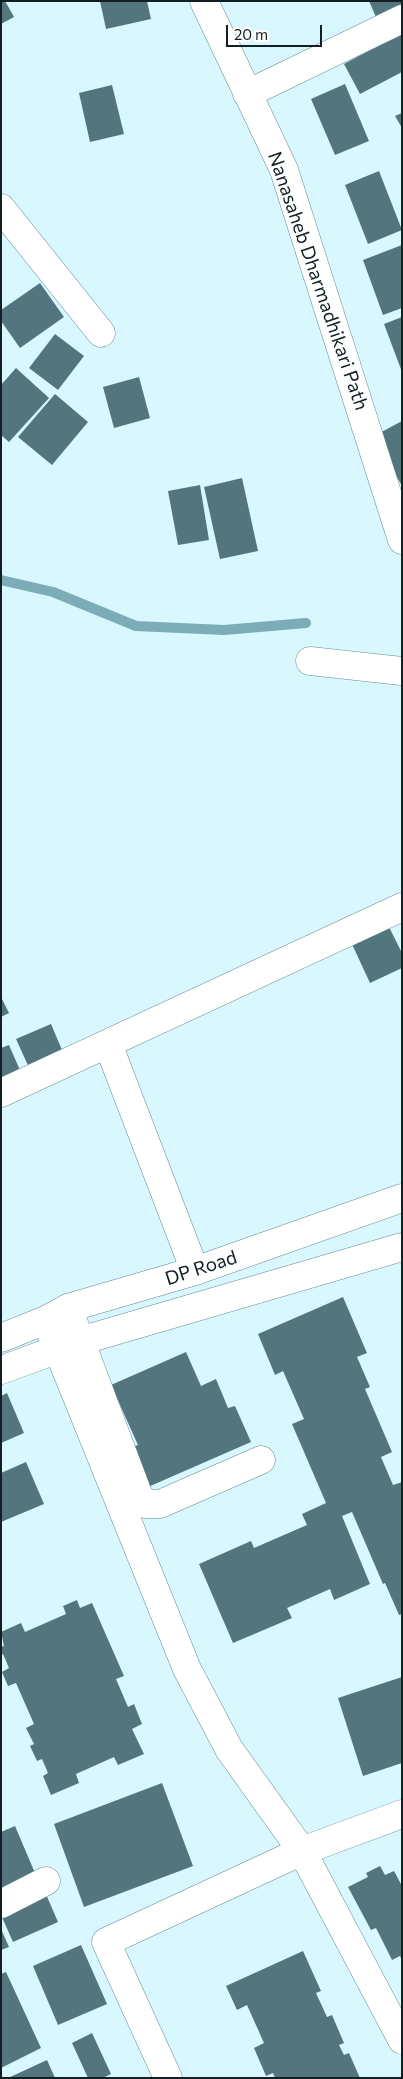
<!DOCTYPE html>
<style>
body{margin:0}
#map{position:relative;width:403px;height:2079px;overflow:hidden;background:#d8f7fe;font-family:Commissioner,sans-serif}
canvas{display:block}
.frame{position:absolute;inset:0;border:2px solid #122023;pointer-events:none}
.scale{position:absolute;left:226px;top:25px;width:96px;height:22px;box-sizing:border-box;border:2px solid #122023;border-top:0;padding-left:6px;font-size:15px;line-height:18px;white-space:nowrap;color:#122023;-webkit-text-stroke:4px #fefefe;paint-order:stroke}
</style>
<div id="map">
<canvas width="403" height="2079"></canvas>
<div class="frame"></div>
<div class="scale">20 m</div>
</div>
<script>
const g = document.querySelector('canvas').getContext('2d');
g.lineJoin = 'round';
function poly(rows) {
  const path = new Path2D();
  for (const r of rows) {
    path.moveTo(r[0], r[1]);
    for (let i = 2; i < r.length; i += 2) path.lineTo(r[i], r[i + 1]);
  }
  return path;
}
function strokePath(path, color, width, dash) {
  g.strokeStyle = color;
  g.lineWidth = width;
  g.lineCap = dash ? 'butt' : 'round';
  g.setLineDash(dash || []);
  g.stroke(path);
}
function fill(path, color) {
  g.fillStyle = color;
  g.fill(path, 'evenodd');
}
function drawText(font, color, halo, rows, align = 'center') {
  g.font = font + ' Commissioner,sans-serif';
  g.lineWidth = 4.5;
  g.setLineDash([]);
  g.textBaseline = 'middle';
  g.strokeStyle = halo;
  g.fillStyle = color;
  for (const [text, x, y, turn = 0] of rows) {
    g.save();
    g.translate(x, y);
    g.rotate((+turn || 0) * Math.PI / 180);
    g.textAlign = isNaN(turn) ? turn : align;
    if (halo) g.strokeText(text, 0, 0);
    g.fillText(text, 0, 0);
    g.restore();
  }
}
strokePath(poly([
 [1,580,53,592,136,626,224,630,306,623]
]), '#7bacb7', 10);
fill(poly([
 [1,1,5,1,14,17,1,24],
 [100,1,147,1,151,19,106,29],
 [369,1,402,1,402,4,376,17],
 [402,33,402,72,360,94,344,64],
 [345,84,369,141,335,155,311,99],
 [112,85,124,134,90,142,79,93],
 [402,113,402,128,395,116],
 [379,171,402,230,368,244,345,185],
 [402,245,402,308,383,315,363,260],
 [40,283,64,317,20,348,1,321,1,310],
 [402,317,402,372,384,324],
 [55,334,84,356,58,390,29,368],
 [16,368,49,398,9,442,1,435,1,385],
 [139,377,150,418,114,428,103,387],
 [55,394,88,422,52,465,18,437],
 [402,421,402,486,374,436],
 [242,478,258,551,220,559,204,487],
 [200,485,209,540,178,545,168,491],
 [388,925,402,953,402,968,370,983,351,942],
 [1,997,9,1013,1,1017],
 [51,1024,65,1057,31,1072,16,1039],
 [9,1045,23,1077,1,1086,1,1048],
 [343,1297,367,1353,357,1357,370,1387,365,1389,392,1452,381,1457,393,1485,402,1482,402,1614,399,1615,385,1583,383,1584,352,1512,342,1516,370,1584,334,1600,330,1589,287,1608,292,1618,233,1643,199,1564,251,1541,254,1548,307,1525,302,1514,326,1503,292,1424,304,1419,283,1371,275,1375,258,1334],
 [186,1352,201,1386,216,1379,228,1408,235,1406,251,1442,148,1487,131,1447,138,1445,111,1385],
 [7,1393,24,1433,1,1443,1,1396],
 [26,1462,44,1504,1,1522,1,1473],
 [77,1600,80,1608,92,1603,124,1676,116,1679,128,1707,134,1704,142,1724,132,1729,144,1754,118,1765,114,1757,76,1774,79,1783,51,1795,43,1776,48,1773,42,1759,37,1761,30,1746,34,1744,26,1728,34,1724,16,1683,8,1686,2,1672,9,1668,3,1654,1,1655,1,1647,4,1646,1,1632,21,1623,25,1632,66,1614,63,1606],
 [402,1677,402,1763,363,1776,338,1698],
 [162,1783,193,1866,84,1907,54,1824],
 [15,1826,35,1873,1,1888,1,1832],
 [380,1866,385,1875,394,1871,402,1886,402,1960,400,1956,392,1960,376,1928,371,1930,348,1887,368,1877,366,1873],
 [45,1892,58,1922,13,1942,1,1915],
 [1,1929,9,1947,1,1950],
 [81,1945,107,2004,58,2025,33,1966],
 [303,1951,321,1991,316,1993,327,2017,332,2015,344,2043,339,2045,344,2055,349,2053,360,2078,275,2078,273,2073,266,2076,254,2048,264,2043,247,2005,237,2010,226,1986],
 [6,1972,41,2048,1,2068,1,1974],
 [92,2033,111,2074,103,2078,88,2078,72,2043],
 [47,2060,55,2078,8,2078]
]), '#53767e');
const minor = poly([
 [204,1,284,170,402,540],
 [247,94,402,19],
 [1,208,101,333],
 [310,661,402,671],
 [108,1044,195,1271],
 [1,1093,402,907],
 [68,1308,138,1494,145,1504,160,1504,261,1460],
 [46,1320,187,1669,229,1749,302,1851,402,2040],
 [1,1904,46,1881],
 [168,2078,106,1942,302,1851,402,1814]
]);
const major = poly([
 [1,1338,46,1320,68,1308,195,1271,402,1198],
 [1,1370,80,1341,402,1247]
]);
strokePath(minor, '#678b93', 29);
strokePath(major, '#678b93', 29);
strokePath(minor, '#fff', 28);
strokePath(major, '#fff', 28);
drawText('19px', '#122023', '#fefefe', [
 ["Nanasaheb Dharmadhikari Path",318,281,71],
 ["DP Road",201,1268,-18]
]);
</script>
